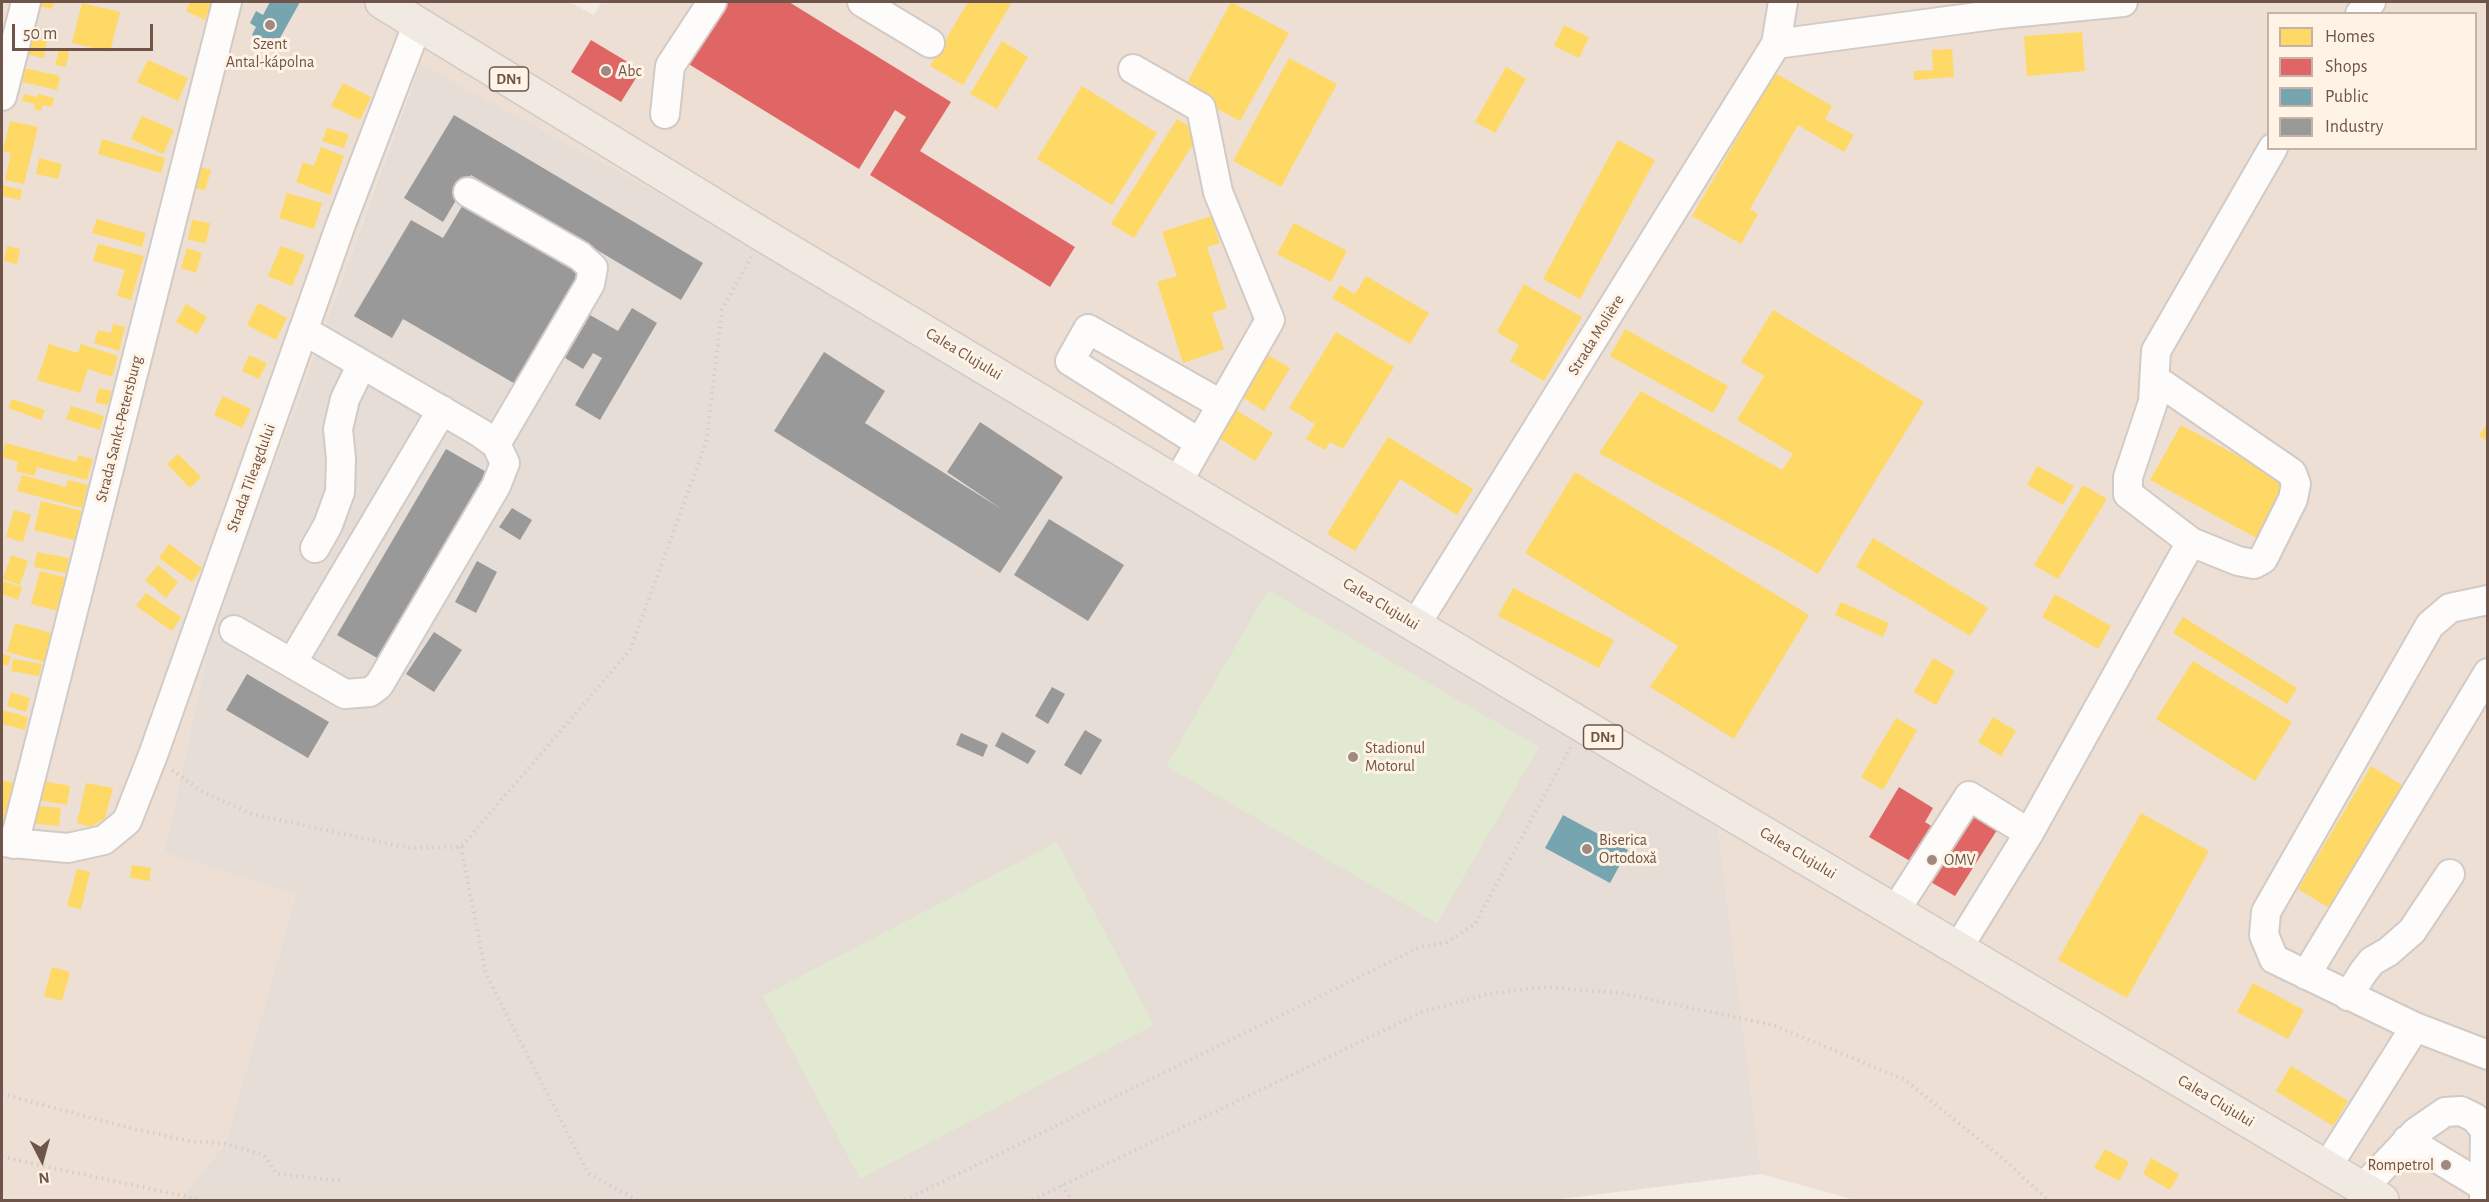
<!DOCTYPE html>
<meta charset="utf-8">
<style>
body{margin:0}
#map{position:relative;width:2489px;height:1202px;overflow:hidden;background:#f4ede6;font-family:"Alegreya Sans",sans-serif}
canvas{display:block}
.frame{position:absolute;inset:0;border:3px solid #6f5449;pointer-events:none}
.legend{position:absolute;left:2267px;top:12px;width:210px;height:138px;box-sizing:border-box;background:#fef3e5;border:2px solid #c5b3a7;margin:0;padding:8px 10px;list-style:none;font-size:18px;color:#6f5449}
.legend li{display:flex;align-items:center;gap:12px;height:30px}
.legend b{width:30px;border:2px solid #c5b3a7}
.north{position:absolute;left:12px;top:1130px;width:60px;height:60px;-webkit-text-stroke:4px #fef3e5;paint-order:stroke;rotate:174deg;font-size:16px;font-weight:700;line-height:24px;text-align:center;color:#6f5449}
.north::after{content:'';display:block;margin:auto;width:21px;height:27px;background:#6f5449;clip-path:polygon(50% 0,100% 100%,50% 72%,0 100%)}
.scale{position:absolute;left:12px;top:24px;width:141px;height:27px;box-sizing:border-box;border:3px solid #6f5449;border-top:0;padding-left:8px;font-size:18px;line-height:21px;white-space:nowrap;color:#6f5449;-webkit-text-stroke:4px #fef3e5;paint-order:stroke}
</style>
<div id="map">
<canvas width="2489" height="1202"></canvas>
<div class="frame"></div>
<ul class="legend">
<li><b style="height:16px;background:#ffd966"></b>Homes</li>
<li><b style="height:16px;background:#e06666"></b>Shops</li>
<li><b style="height:16px;background:#76a5af"></b>Public</li>
<li><b style="height:16px;background:#999"></b>Industry</li>
</ul>
<div class="north">N</div>
<div class="scale">50 m</div>
</div>
<script>
const g = document.querySelector('canvas').getContext('2d');
g.lineJoin = 'round';
function fill(path, color) {
  g.fillStyle = color;
  g.fill(path, 'evenodd');
}
function poly(rows) {
  const path = new Path2D();
  for (const r of rows) {
    path.moveTo(r[0], r[1]);
    for (let i = 2; i < r.length; i += 2) path.lineTo(r[i], r[i + 1]);
  }
  return path;
}
function strokePath(path, color, width, dash) {
  g.strokeStyle = color;
  g.lineWidth = width;
  g.lineCap = dash ? 'butt' : 'round';
  g.setLineDash(dash || []);
  g.stroke(path);
}
function drawText(font, color, halo, rows, align = 'center') {
  g.font = font + ' "Alegreya Sans",sans-serif';
  g.lineWidth = 6;
  g.setLineDash([]);
  g.textBaseline = 'middle';
  g.strokeStyle = halo;
  g.fillStyle = color;
  for (const [text, x, y, turn = 0] of rows) {
    g.save();
    g.translate(x, y);
    g.rotate((+turn || 0) * Math.PI / 180);
    g.textAlign = isNaN(turn) ? turn : align;
    if (halo) g.strokeText(text, 0, 0);
    g.fillText(text, 0, 0);
    g.restore();
  }
}
fill(poly([
 [2,2,569,2,594,15,602,2,2487,2,2487,1200,1855,1200,1761,1174,1717,822,419,65,297,404,218,606,164,851,296,894,225,1144,179,1200,2,1200],
 [2268,14,2476,14,2476,148,2268,148]
]), '#eddfd3');
fill(poly([
 [420,64,1137,454,1717,822,1761,1174,1553,1200,179,1200,225,1144,296,894,164,852,218,606,297,404]
]), '#e6ddd7');
fill(poly([
 [1268,590,1539,747,1437,923,1166,766],
 [1057,842,1154,1025,860,1179,763,996]
]), '#e1e9d1');
fill(poly([
 [34,2,54,2,52,9,33,5],
 [190,2,213,2,205,20,186,11],
 [968,2,1012,2,963,85,930,66],
 [1231,2,1289,33,1240,121,1183,90],
 [82,3,120,12,110,52,72,43],
 [1564,25,1589,37,1579,58,1554,46],
 [2082,32,2085,71,2027,76,2024,36],
 [29,37,47,41,44,58,25,54],
 [1002,41,1028,57,997,109,970,94],
 [59,49,69,51,66,67,55,65],
 [1952,49,1954,77,1914,80,1914,71,1933,70,1932,50],
 [1289,58,1337,84,1281,187,1233,161],
 [148,60,188,78,178,101,137,82],
 [1506,67,1526,79,1495,133,1475,122],
 [25,68,60,76,57,90,22,82],
 [1775,73,1832,106,1825,119,1854,135,1844,152,1798,125,1750,209,1758,214,1741,244,1692,216],
 [343,83,371,97,360,120,331,106],
 [1082,86,1157,133,1112,205,1037,159],
 [24,94,37,97,38,94,54,98,52,107,43,105,41,111,34,109,35,104,22,101],
 [142,116,174,130,163,154,131,139],
 [1177,119,1200,133,1134,238,1111,224],
 [10,121,38,127,24,184,5,180,11,153,3,151],
 [327,128,349,134,344,148,322,141],
 [102,139,165,158,161,173,98,154],
 [1618,140,1655,160,1580,299,1543,279],
 [321,147,344,156,330,195,296,182,303,162,314,166],
 [39,158,62,164,58,179,36,174],
 [200,167,211,170,205,190,194,188],
 [2,185,22,190,20,200,2,196],
 [287,193,322,203,314,229,279,218],
 [1211,216,1220,243,1207,247,1227,308,1212,313,1224,349,1183,363,1157,282,1177,276,1162,232],
 [97,219,146,233,142,247,92,233],
 [192,220,210,223,206,243,188,240],
 [1294,223,1347,251,1331,282,1277,254],
 [98,244,144,256,131,300,117,296,125,270,93,261],
 [7,246,20,249,17,264,4,261],
 [281,246,305,255,292,286,268,276],
 [187,248,202,253,196,273,181,268],
 [1366,276,1429,313,1410,344,1332,298,1340,285,1355,294],
 [1524,284,1582,317,1544,381,1510,361,1519,345,1497,332],
 [258,303,287,318,276,340,247,325],
 [186,304,207,317,197,334,176,322],
 [1773,310,1924,402,1818,574,1785,554,1599,453,1641,391,1782,470,1793,454,1737,420,1764,376,1741,362],
 [113,324,125,327,119,351,94,343,98,330,111,333],
 [1625,329,1728,386,1713,413,1610,356],
 [1336,332,1394,367,1343,449,1330,442,1325,450,1306,439,1315,424,1289,408],
 [49,344,78,353,81,344,118,356,112,377,88,369,80,393,37,380],
 [249,355,267,363,259,379,242,371],
 [1268,355,1290,368,1264,411,1242,397],
 [99,388,112,391,108,405,95,402],
 [223,396,251,409,242,428,214,415],
 [12,399,45,410,41,420,8,408],
 [71,406,104,416,100,430,66,419],
 [1233,408,1273,433,1255,461,1216,436],
 [2488,422,2488,441,2479,436],
 [2181,425,2292,485,2262,541,2150,480],
 [1388,437,1473,489,1457,515,1400,479,1355,551,1327,534],
 [5,443,77,462,78,455,93,459,87,480,37,467,34,476,16,471,18,462,2,457],
 [178,454,201,477,190,488,167,464],
 [2037,466,2074,486,2063,505,2027,485],
 [1575,472,1809,615,1734,739,1650,687,1678,646,1525,553],
 [22,475,66,487,68,480,88,485,82,508,17,491],
 [2083,485,2107,499,2058,579,2034,565],
 [41,501,82,511,74,540,34,530],
 [14,510,31,515,23,542,6,537],
 [1873,538,1988,608,1970,636,1856,567],
 [169,544,202,568,192,582,159,558],
 [37,552,69,558,66,573,34,567],
 [11,555,28,561,20,585,3,579],
 [158,565,178,582,166,598,145,580],
 [40,571,67,578,58,611,31,604],
 [2,581,22,587,18,600,2,594],
 [1513,588,1614,640,1599,668,1498,616],
 [146,593,181,617,172,631,136,606],
 [2055,594,2111,626,2098,649,2042,617],
 [1841,602,1889,623,1883,637,1835,615],
 [2183,617,2297,688,2287,704,2173,633],
 [15,623,52,633,44,662,7,652],
 [2,654,11,656,8,666,2,664],
 [1933,658,1955,671,1936,705,1914,692],
 [13,659,42,664,39,676,11,671],
 [2193,661,2292,722,2255,781,2156,719],
 [11,692,30,698,26,712,7,706],
 [2,710,28,717,25,730,2,724],
 [1993,717,2016,731,2001,756,1978,742],
 [1896,718,1917,730,1883,790,1861,777],
 [2371,766,2402,785,2329,908,2298,889],
 [2,780,13,783,5,824,2,824],
 [37,780,70,786,67,805,33,799],
 [86,783,113,788,105,818,91,827,77,823],
 [30,805,61,808,59,826,29,823],
 [2141,813,2209,851,2127,998,2058,960],
 [132,865,151,868,149,881,130,878],
 [77,869,90,872,81,909,67,906],
 [52,967,70,972,62,1001,44,996],
 [2253,983,2304,1010,2288,1039,2237,1012],
 [2291,1066,2348,1101,2333,1126,2276,1091],
 [2105,1149,2129,1162,2119,1181,2094,1168],
 [2151,1158,2179,1174,2170,1190,2143,1174]
]), '#ffd966');
fill(poly([
 [726,2,789,2,951,102,920,151,1075,247,1050,287,870,175,906,117,895,110,859,169,687,63],
 [591,40,641,70,621,102,571,72],
 [1899,787,1933,808,1925,822,1954,840,1971,813,1999,827,1955,896,1929,881,1934,875,1869,837]
]), '#e06666');
fill(poly([
 [270,2,300,2,275,47,252,35,256,27,250,23,256,11,263,15],
 [1563,815,1628,850,1610,883,1545,848]
]), '#76a5af');
fill(poly([
 [454,115,703,263,681,300,471,175,443,222,404,198],
 [464,203,590,276,524,389,403,319,392,338,354,316,411,220,443,238],
 [632,308,657,323,600,420,575,405,602,358,593,353,583,369,565,358,590,315,618,331],
 [824,352,885,391,865,423,1003,510,947,472,980,422,1063,477,1000,573,774,431],
 [446,449,495,477,386,663,337,635],
 [512,508,532,520,520,540,499,527],
 [1049,519,1124,565,1088,621,1014,575],
 [477,561,497,572,476,613,455,602],
 [434,632,462,650,434,692,406,674],
 [247,674,329,722,308,758,226,710],
 [1052,687,1065,694,1048,724,1035,716],
 [1085,730,1102,740,1081,775,1064,765],
 [1002,732,1036,751,1028,764,995,746],
 [961,733,988,745,983,757,956,745]
]), '#999');
const minor = poly([
 [862,2,930,43],
 [2360,14,2371,2],
 [1776,44,2000,14,2123,2],
 [1133,69,1201,108,1218,192,1270,320,1177,483],
 [2,96,26,2],
 [665,114,670,66,712,2],
 [468,192,580,256,593,268,590,284,496,444],
 [2155,379,2292,473,2296,484,2293,499,2263,559,2254,564,2238,561,2191,542],
 [1200,443,1070,361,1088,329,1222,405],
 [315,548,328,525,340,492,341,459,338,429,345,399,362,364],
 [2488,600,2450,608,2430,625,2266,912,2264,935,2274,959,2415,1027,2488,1055],
 [1416,624,1776,44,1783,2],
 [234,630,345,694,370,692,379,685,496,486,505,463,496,444,479,432,303,330],
 [292,663,442,410],
 [2,842,68,848,104,840,127,821,153,755,341,224,418,23],
 [14,844,227,2],
 [1895,911,1969,796,2029,833],
 [1958,948,2029,833,2191,542,2128,494,2128,477,2153,402,2156,351,2273,148],
 [2306,975,2488,673],
 [2348,996,2364,971,2372,961,2388,952,2412,931,2450,874],
 [2407,1140,2483,1186],
 [2327,1167,2415,1027],
 [2362,1189,2416,1132,2445,1112,2461,1111,2475,1118,2485,1130,2484,1200]
]);
const major = poly([
 [382,2,763,235,1674,780,2382,1200]
]);
strokePath(minor, '#d2cac5', 32);
strokePath(major, '#d3c9c4', 36);
strokePath(poly([
 [172,770,201,791,252,814,408,848,461,847,630,650,706,443,722,310,751,257],
 [461,847,486,974,588,1173,637,1200],
 [2,1094,126,1127,189,1141,225,1144,264,1155,277,1174,342,1181],
 [2,1157,202,1200],
 [1062,1185,1072,1200],
 [905,1200,1420,947,1447,942,1475,924,1571,746],
 [1032,1200,1422,1012,1488,994,1543,987,1620,993,1773,1025,1905,1080,2002,1158,2048,1200]
]), '#d5cdc9', 4, [1.5, 4.5]);
strokePath(minor, '#fdfcfb', 28);
strokePath(major, '#f0eae3', 33);
for (const [x, y, r, color] of [
 [270,25,6,"#9e8a80"],
 [606,71,6,"#9e8a80"],
 [1353,757,6,"#9e8a80"],
 [1587,849,6,"#9e8a80"],
 [1932,860,6,"#9e8a80"],
 [2446,1165,6,"#9e8a80"]
]) {
  const dot = new Path2D();
  dot.arc(x, y, r, 0, 2 * Math.PI);
  g.fillStyle = color;
  g.fill(dot);
  strokePath(dot, '#fef3e5', 2);
}
for (const [x, y, w] of [
 [509,79,39],
 [1603,737,39]
]) {
  const box = new Path2D();
  box.roundRect(x - w / 2, y - 12, w, 24, 4.5);
  g.fillStyle = '#fef3e5';
  g.fill(box);
  strokePath(box, '#6f5449', 1.5);
}
drawText('bold 15px', '#6f5449', null, [
 ["DN1",509,79],
 ["DN1",1603,737]
]);
drawText('16px', '#6f5449', '#fef3e5', [
 ["Szent",270,44,"center"],
 ["Antal-kápolna",270,62,"center"],
 ["Abc",618,71],
 ["Stadionul",1365,748],
 ["Motorul",1365,766],
 ["Biserica",1599,840],
 ["Ortodoxă",1599,858],
 ["OMV",1944,860],
 ["Rompetrol",2434,1165,"right"]
], 'left');
drawText('16px', '#6f5449', '#fef3e5', [
 ["Strada Molière",1596,335,-58],
 ["Calea Clujului",964,354,31],
 ["Strada Sankt-Petersburg",119,429,-76],
 ["Strada Tileagdului",251,478,-70],
 ["Calea Clujului",1381,604,31],
 ["Calea Clujului",1798,853,31],
 ["Calea Clujului",2216,1101,31]
]);
</script>
